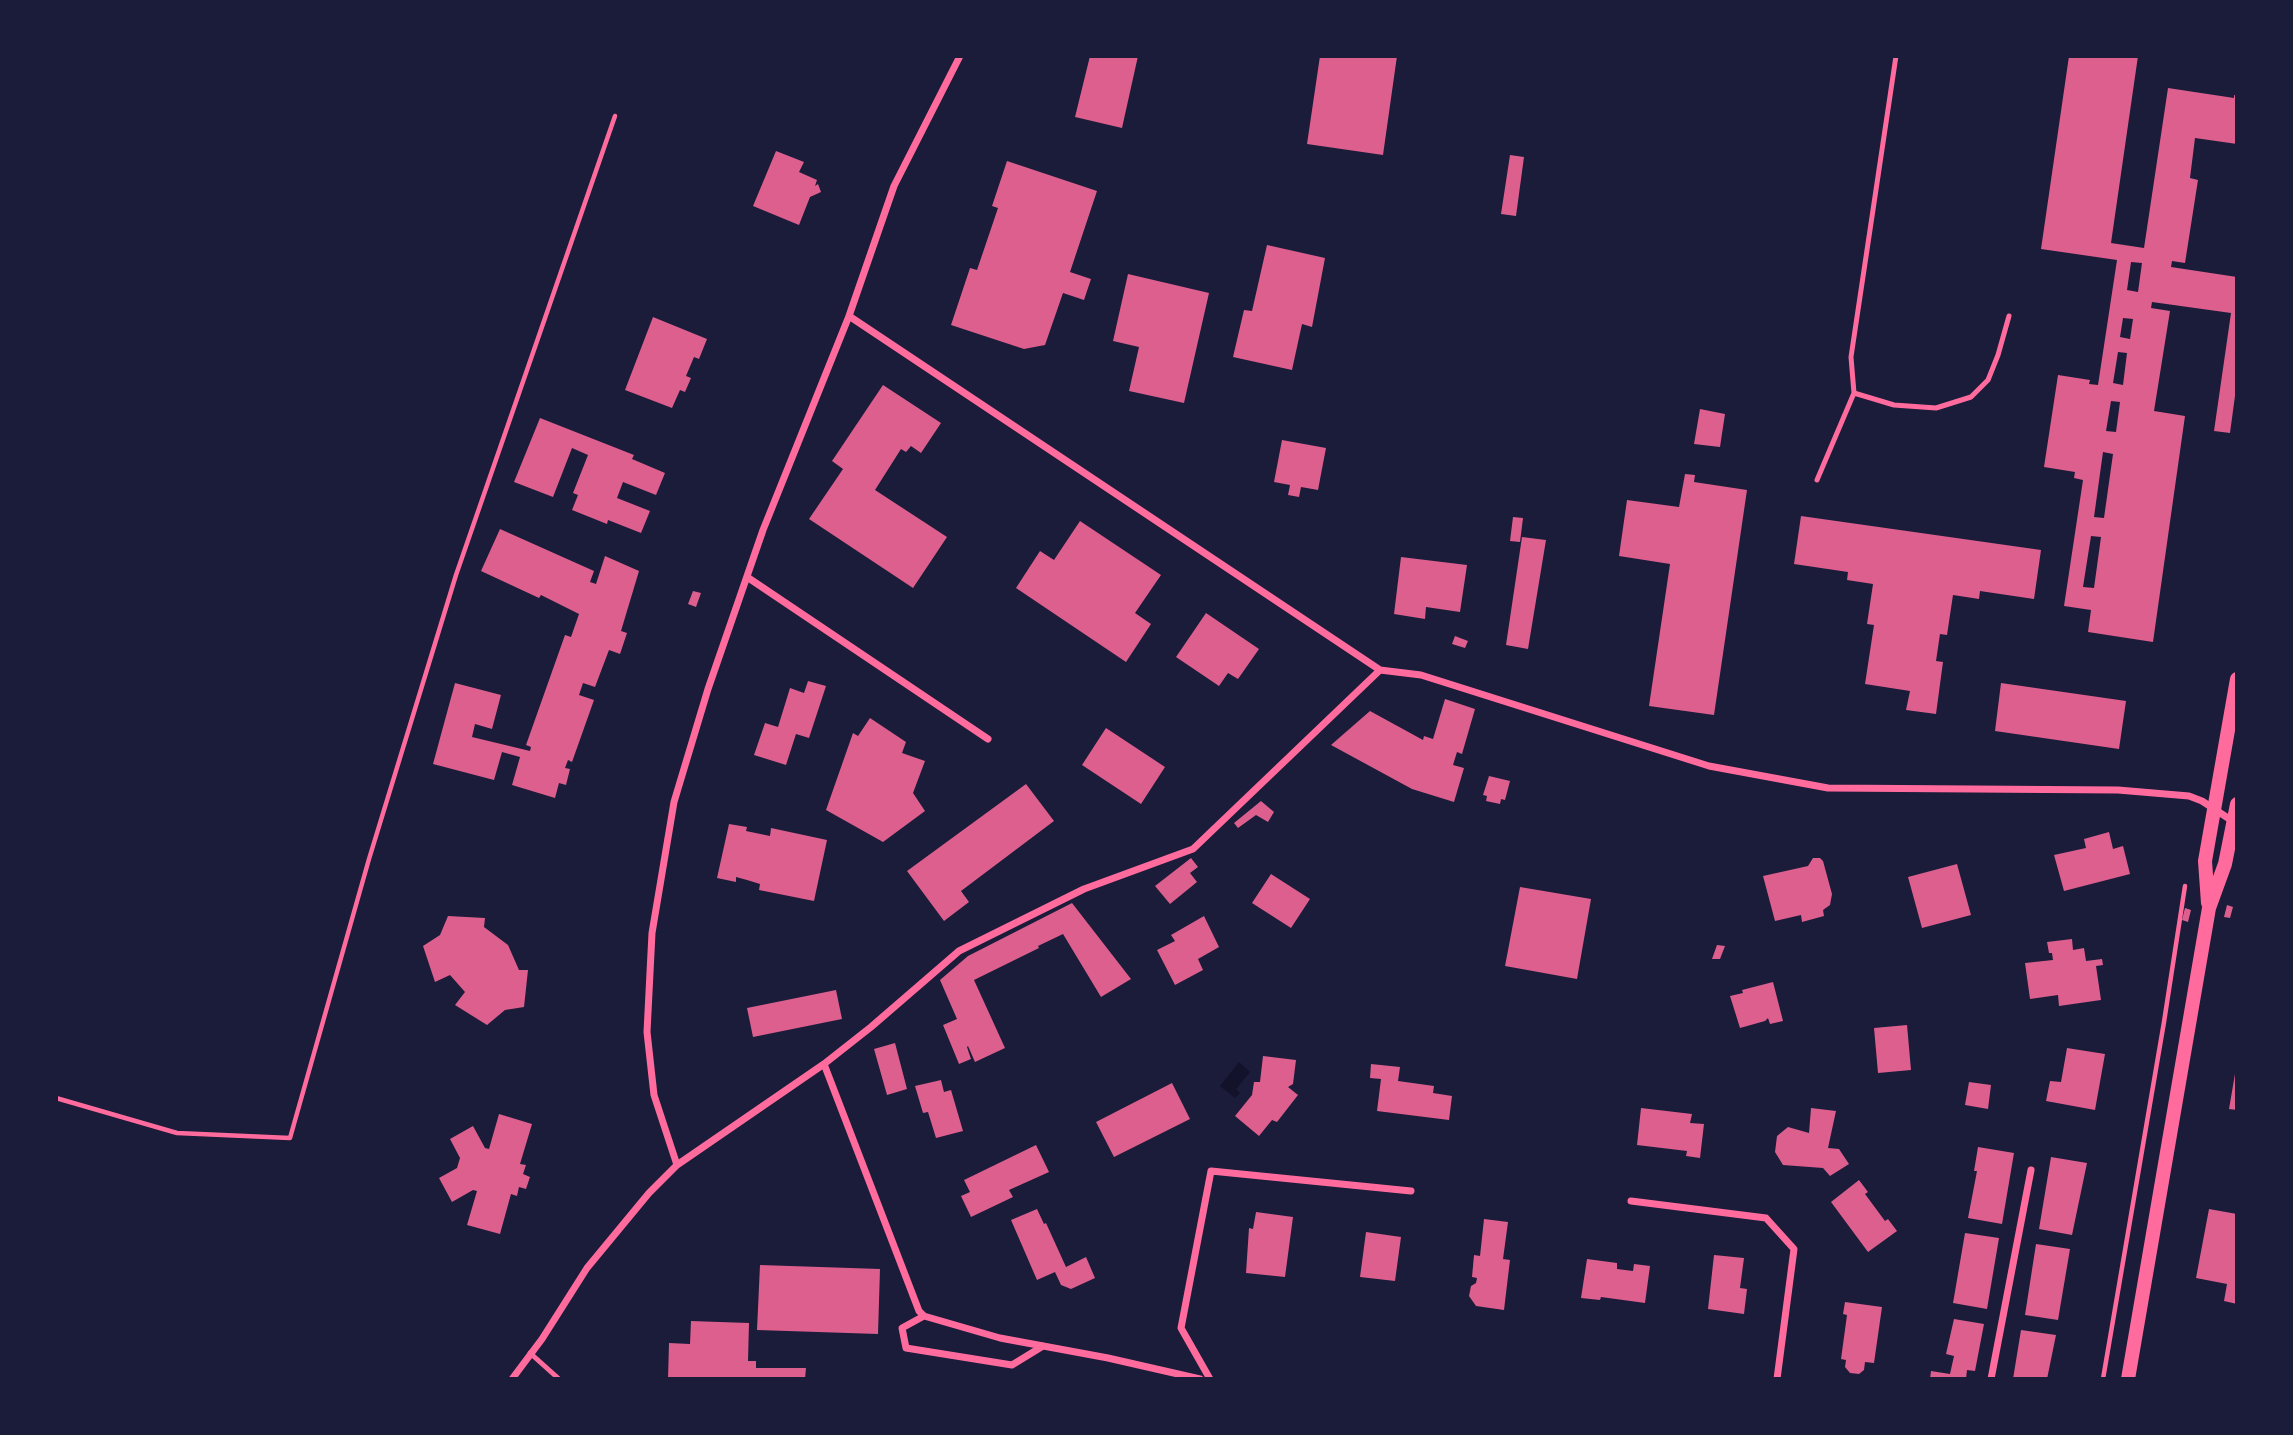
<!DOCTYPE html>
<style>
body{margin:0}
#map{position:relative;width:2293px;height:1435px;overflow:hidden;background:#1b1b3a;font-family:Commissioner,sans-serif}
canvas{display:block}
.frame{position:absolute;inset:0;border:58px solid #1b1b3a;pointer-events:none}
</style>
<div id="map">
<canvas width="2293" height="1435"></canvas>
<div class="frame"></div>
</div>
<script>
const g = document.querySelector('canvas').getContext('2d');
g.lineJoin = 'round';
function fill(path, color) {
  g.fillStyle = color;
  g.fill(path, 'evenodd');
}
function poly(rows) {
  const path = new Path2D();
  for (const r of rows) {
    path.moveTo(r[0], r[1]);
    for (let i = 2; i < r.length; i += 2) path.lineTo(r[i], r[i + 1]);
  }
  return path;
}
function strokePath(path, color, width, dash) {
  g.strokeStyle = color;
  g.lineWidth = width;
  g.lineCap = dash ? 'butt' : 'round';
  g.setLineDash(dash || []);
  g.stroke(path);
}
fill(poly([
 [1239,1062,1250,1072,1236,1089,1240,1093,1235,1098,1220,1086]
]), '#12122b');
fill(poly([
 [1090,56,1138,56,1122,128,1075,117],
 [1320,56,1397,56,1383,155,1307,144],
 [2069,56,2138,56,2111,243,2144,248,2168,88,2234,98,2234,95,2237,96,2237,144,2195,138,2190,178,2198,180,2185,263,2172,261,2171,267,2237,277,2237,381,2230,433,2214,431,2231,313,2152,302,2151,308,2170,311,2154,411,2185,416,2153,642,2088,632,2091,610,2064,606,2083,480,2074,478,2075,472,2044,467,2058,375,2090,380,2089,384,2098,385,2117,260,2041,249],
 [2131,262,2142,263,2138,292,2127,290],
 [2123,318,2133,319,2130,339,2120,337],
 [2118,352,2127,353,2123,385,2113,383],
 [2111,401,2120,402,2116,432,2106,431],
 [2103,452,2113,454,2104,518,2094,517],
 [2091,536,2101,537,2094,588,2083,587],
 [776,151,804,162,799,172,817,180,815,186,818,184,821,192,810,197,799,225,753,206],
 [1510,155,1524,157,1516,216,1501,214],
 [1007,161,1097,191,1070,272,1091,279,1084,300,1063,293,1045,345,1024,349,951,325,970,268,977,270,998,208,992,206],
 [1267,245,1325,258,1312,327,1302,324,1292,370,1233,357,1244,310,1252,311],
 [1128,274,1209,293,1184,403,1129,391,1139,347,1113,341],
 [653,317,707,339,699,359,694,357,686,376,691,378,685,392,680,390,672,408,625,390],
 [883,385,941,423,921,453,911,446,906,452,901,449,875,490,947,537,913,588,809,519,843,469,832,461],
 [1700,409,1725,414,1720,447,1694,444],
 [540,418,634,455,632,459,665,473,656,495,623,482,617,498,650,511,641,533,608,520,607,524,572,510,578,495,573,493,588,455,572,448,553,497,514,482],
 [1282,440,1326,448,1318,490,1301,487,1299,497,1288,495,1290,485,1274,482],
 [1685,474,1695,475,1694,482,1747,490,1714,715,1649,706,1670,564,1619,556,1627,500,1679,507],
 [1801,516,2041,550,2034,599,1980,591,1979,599,1953,595,1947,635,1940,634,1936,661,1943,662,1936,714,1906,710,1910,691,1865,684,1874,625,1867,624,1873,584,1847,580,1848,572,1794,564],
 [1513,517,1523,518,1520,542,1510,541],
 [1080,521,1161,575,1135,613,1151,624,1126,662,1016,588,1040,551,1054,560],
 [500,529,594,571,590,582,596,584,605,556,639,571,621,631,627,633,620,654,609,650,595,687,583,683,579,695,594,700,572,762,568,760,565,768,570,769,566,785,559,783,555,798,512,785,520,757,502,752,494,780,433,764,455,683,501,695,492,729,475,724,472,737,530,751,531,747,526,745,565,635,571,637,579,614,541,595,539,598,481,571],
 [1522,537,1546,540,1528,649,1506,645],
 [1401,557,1467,565,1460,612,1426,607,1425,619,1394,614],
 [693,591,701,593,696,607,688,604],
 [1206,613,1259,649,1238,679,1228,673,1219,686,1176,657],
 [1455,636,1468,641,1465,648,1452,644],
 [808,681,826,686,809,738,796,734,786,765,754,755,765,723,778,727,790,688,804,693],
 [2001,683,2126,701,2119,749,1995,731],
 [1445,699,1475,709,1462,754,1457,752,1453,765,1464,768,1454,802,1412,789,1331,745,1370,711,1423,740,1424,736,1433,739],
 [870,718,906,742,902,753,925,761,913,793,925,811,883,842,826,810,853,733,858,736],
 [1106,728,1165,767,1141,804,1082,765],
 [1489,776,1510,781,1505,800,1501,799,1500,804,1486,801,1487,796,1483,795],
 [1026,784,1054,821,961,891,969,902,944,921,907,871],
 [1261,801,1274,812,1268,822,1256,815,1238,828,1234,823],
 [729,824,747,827,746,831,770,836,771,828,827,840,814,901,759,890,760,884,747,880,736,877,736,882,717,878],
 [2109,832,2113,849,2123,846,2130,874,2064,891,2054,855,2086,848,2084,839],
 [1191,858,1198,867,1190,873,1197,882,1170,904,1155,886],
 [1813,858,1820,858,1823,861,1832,894,1830,905,1823,910,1824,916,1802,922,1801,915,1775,921,1763,876,1808,866],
 [1957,864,1971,915,1922,928,1908,877],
 [1271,874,1310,899,1291,928,1252,903],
 [1520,887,1591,899,1577,979,1505,966],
 [1072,903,1131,979,1101,997,1063,934,1038,946,1039,948,974,980,1005,1048,975,1062,968,1046,967,1047,971,1059,959,1064,943,1025,957,1019,940,980,968,956],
 [2227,905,2233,907,2230,918,2224,917],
 [2185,908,2191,910,2188,922,2182,920],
 [448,916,485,918,484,927,508,945,519,970,528,970,524,1007,505,1010,487,1025,455,1005,465,992,450,975,435,982,423,946,440,935],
 [1204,916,1219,947,1198,959,1203,970,1175,985,1157,950,1175,941,1171,935],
 [2072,939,2073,950,2084,948,2086,961,2102,959,2103,965,2096,966,2101,1000,2059,1006,2058,995,2030,999,2025,963,2053,960,2052,953,2049,953,2047,942],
 [1717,945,1725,946,1720,959,1712,959],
 [1773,982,1783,1021,1770,1024,1768,1018,1765,1021,1740,1028,1730,996,1743,993,1742,990],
 [836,990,842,1019,753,1037,747,1008],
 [1907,1025,1911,1070,1878,1073,1874,1028],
 [895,1043,907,1089,887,1095,874,1049],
 [2067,1048,2105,1054,2095,1110,2046,1101,2050,1081,2061,1082],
 [1263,1056,1296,1060,1293,1084,1288,1087,1298,1095,1277,1122,1272,1120,1259,1136,1235,1116,1252,1095,1254,1082,1260,1082],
 [1371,1064,1400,1067,1398,1081,1434,1086,1433,1093,1452,1096,1449,1120,1377,1111,1381,1079,1370,1078],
 [2236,1068,2237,1068,2237,1110,2229,1109],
 [941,1080,944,1092,951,1090,963,1131,936,1138,928,1112,923,1113,915,1086],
 [1969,1082,1991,1085,1988,1109,1965,1105],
 [1172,1083,1190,1119,1114,1157,1096,1122],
 [1641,1108,1692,1114,1690,1123,1704,1124,1700,1158,1686,1156,1687,1151,1637,1145],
 [1811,1108,1836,1111,1828,1148,1839,1149,1849,1164,1830,1176,1823,1168,1783,1165,1775,1152,1777,1136,1788,1127,1809,1133],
 [499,1114,532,1124,520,1164,526,1165,523,1174,530,1177,526,1189,519,1187,517,1196,511,1194,500,1234,467,1225,477,1191,473,1190,452,1202,439,1178,457,1168,460,1158,450,1139,473,1126,485,1148,489,1149],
 [1036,1145,1049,1172,1009,1190,1013,1197,971,1217,961,1196,970,1192,964,1180],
 [1978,1147,2014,1153,2002,1224,1968,1218,1977,1171,1974,1171],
 [2051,1157,2087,1163,2072,1235,2039,1229],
 [1859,1180,1868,1192,1865,1194,1885,1221,1888,1219,1897,1231,1868,1252,1831,1202],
 [1037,1209,1044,1224,1046,1223,1066,1267,1086,1257,1095,1278,1071,1289,1061,1285,1055,1272,1037,1280,1011,1220],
 [2209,1209,2237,1214,2237,1304,2224,1301,2227,1284,2196,1278],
 [1256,1212,1293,1217,1285,1277,1246,1273,1249,1228,1253,1229],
 [1484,1219,1508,1222,1503,1259,1510,1260,1504,1310,1476,1306,1469,1296,1471,1286,1476,1283,1477,1278,1472,1277,1474,1255,1480,1256],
 [1366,1232,1401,1237,1395,1281,1360,1277],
 [1965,1233,1999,1238,1987,1309,1953,1303],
 [2036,1244,2070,1249,2058,1320,2025,1315],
 [1714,1255,1744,1258,1740,1288,1747,1289,1744,1314,1708,1309],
 [1587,1259,1617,1263,1617,1269,1633,1271,1634,1264,1650,1266,1645,1303,1601,1297,1600,1300,1581,1298],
 [760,1265,880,1269,878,1334,757,1330],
 [1845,1302,1882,1307,1874,1363,1865,1362,1864,1370,1859,1374,1850,1373,1845,1367,1846,1360,1841,1359,1847,1315,1843,1314],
 [1954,1319,1984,1324,1975,1371,1967,1370,1966,1379,1930,1379,1931,1371,1950,1374,1954,1356,1946,1354],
 [691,1321,749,1323,748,1361,756,1361,756,1368,806,1368,805,1379,668,1379,669,1343,690,1344],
 [2021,1330,2056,1335,2047,1379,2013,1379]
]), '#dd5f8e');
strokePath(poly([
 [56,1098,177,1133,290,1138,369,859,456,575,615,116],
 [2103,1379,2164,1022,2185,886]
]), '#ff6b9d', 4.5);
strokePath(poly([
 [1854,393,1894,405,1936,408,1971,397,1988,380,1998,355,2009,316],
 [1817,480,1854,393,1851,357,1896,56],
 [530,1353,559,1379]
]), '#ff6b9d', 5);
strokePath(poly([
 [849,316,894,186,960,56],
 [747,577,988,739],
 [824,1064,919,1311,924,1316,1000,1338,1108,1358,1200,1379],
 [677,1165,654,1095,647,1032,652,933,674,802,708,689,763,530,849,316,1380,670,1421,675,1709,766,1828,788,2118,790,2189,796,2202,801,2234,822],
 [1631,1201,1766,1218,1794,1249,1777,1379],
 [924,1316,902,1328,906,1348,1012,1365,1043,1346],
 [512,1379,542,1339,587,1268,649,1193,677,1165,824,1064,871,1027,959,951,1084,889,1193,849,1380,670],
 [1210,1379,1181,1328,1211,1171,1411,1191],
 [1991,1379,2031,1170]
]), '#ff6b9d', 7);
strokePath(poly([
 [2208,903,2205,861,2237,679],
 [2128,1379,2209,908,2225,864,2237,804]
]), '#ff6b9d', 14);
</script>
